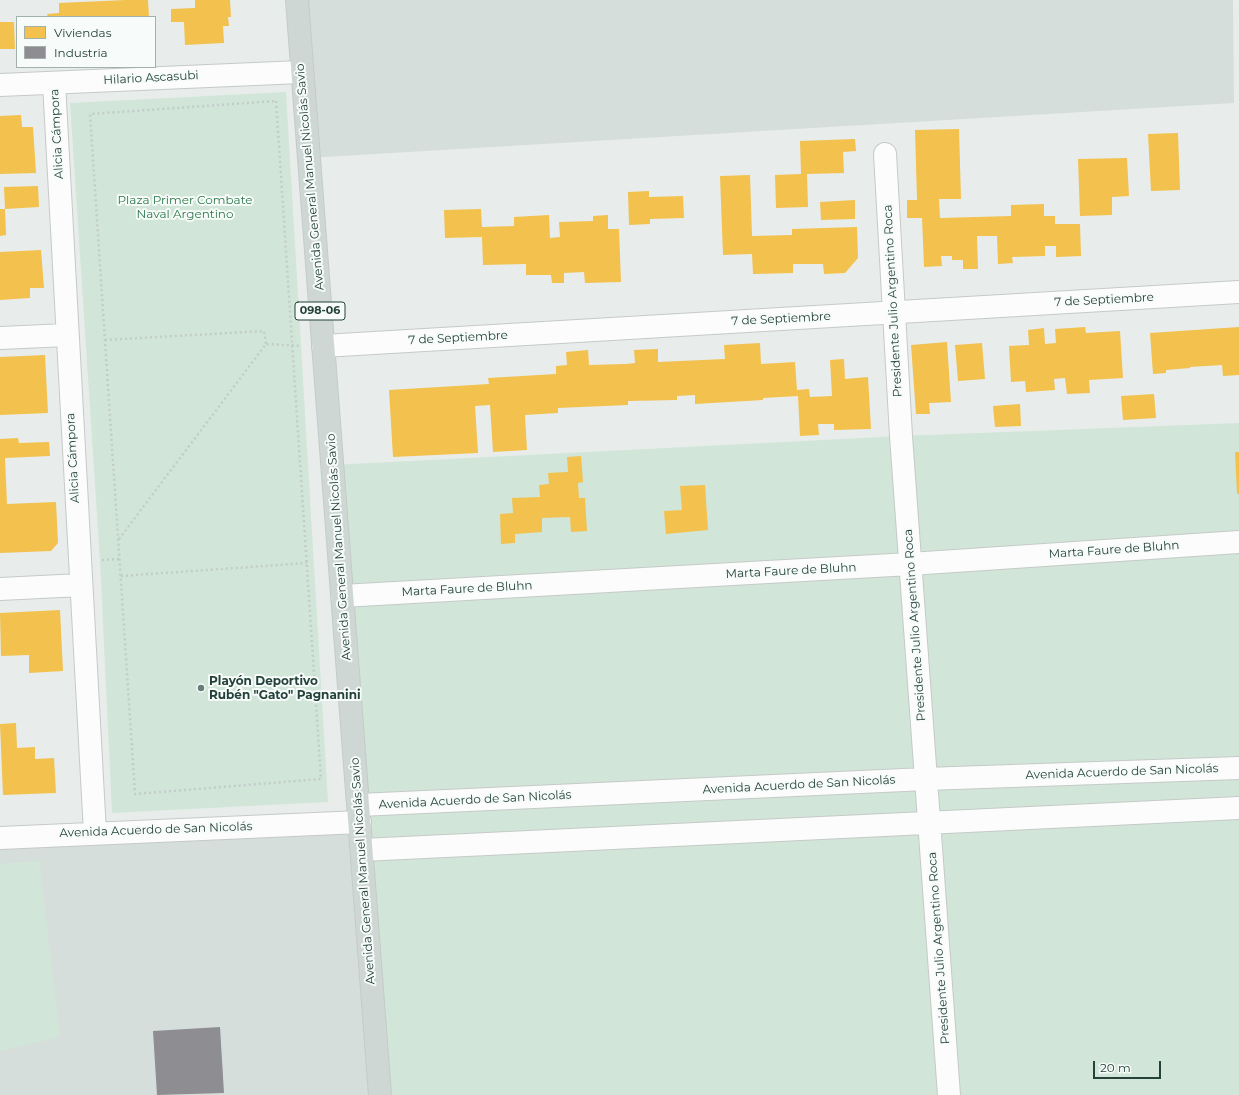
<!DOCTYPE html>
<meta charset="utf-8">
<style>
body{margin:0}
#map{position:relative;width:1239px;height:1095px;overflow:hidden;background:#e8edeb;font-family:Montserrat,sans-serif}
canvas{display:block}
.legend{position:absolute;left:16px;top:16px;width:140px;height:52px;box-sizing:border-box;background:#f7fbf9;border:1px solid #a3b1ad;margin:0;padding:5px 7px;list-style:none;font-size:12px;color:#24423a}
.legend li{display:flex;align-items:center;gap:8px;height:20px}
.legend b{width:20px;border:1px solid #a3b1ad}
.scale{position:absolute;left:1093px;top:1061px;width:68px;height:18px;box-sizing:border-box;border:2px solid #24423a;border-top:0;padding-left:5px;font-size:12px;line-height:14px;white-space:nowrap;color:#24423a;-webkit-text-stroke:3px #f7fbf9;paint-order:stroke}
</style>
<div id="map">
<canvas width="1239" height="1095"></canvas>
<ul class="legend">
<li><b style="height:11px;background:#f2c14e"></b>Viviendas</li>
<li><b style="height:11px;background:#8d8d92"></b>Industria</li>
</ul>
<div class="scale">20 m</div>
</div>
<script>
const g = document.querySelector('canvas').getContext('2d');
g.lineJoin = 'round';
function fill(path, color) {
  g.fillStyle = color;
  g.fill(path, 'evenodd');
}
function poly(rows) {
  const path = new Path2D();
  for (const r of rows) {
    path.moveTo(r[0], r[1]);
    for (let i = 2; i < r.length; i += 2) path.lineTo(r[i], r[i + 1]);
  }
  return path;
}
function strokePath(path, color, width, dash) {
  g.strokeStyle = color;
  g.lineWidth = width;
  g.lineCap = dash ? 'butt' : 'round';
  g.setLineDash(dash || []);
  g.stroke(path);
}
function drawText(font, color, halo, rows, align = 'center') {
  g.font = font + ' Montserrat,sans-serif';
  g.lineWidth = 4;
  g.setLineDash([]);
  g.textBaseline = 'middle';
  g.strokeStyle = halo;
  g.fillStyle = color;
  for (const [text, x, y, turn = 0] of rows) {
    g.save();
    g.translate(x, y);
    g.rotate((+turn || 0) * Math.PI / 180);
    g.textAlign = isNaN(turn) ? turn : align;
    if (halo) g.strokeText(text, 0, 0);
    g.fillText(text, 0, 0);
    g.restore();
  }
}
fill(poly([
 [297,0,1233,0,1234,103,308,158],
 [360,822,380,1095,0,1095,0,838]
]), '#d6dedb');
fill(poly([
 [286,92,328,802,112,813,100,561,70,103],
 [1239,423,1239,1095,380,1095,332,465,901,436],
 [39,861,60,1037,0,1051,0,864]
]), '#d1e6d8');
fill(poly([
 [126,0,148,0,149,17,48,17,47,14,59,13,59,3],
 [195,0,230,0,231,17,228,17,229,26,223,26,224,43,185,45,184,22,171,22,171,9,195,8],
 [0,22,14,22,15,49,0,49],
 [21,115,22,127,33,127,36,173,0,174,0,116],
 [959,129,961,199,939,199,940,218,1011,216,1011,205,1044,204,1044,216,1055,216,1055,224,1080,224,1081,256,1056,257,1056,246,1045,246,1045,256,1012,257,1013,263,998,264,997,236,977,236,978,269,963,269,963,260,952,260,952,256,941,256,942,266,924,267,922,218,907,218,907,200,917,200,915,130],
 [1178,133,1180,190,1151,191,1148,134],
 [855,139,856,151,843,152,844,173,807,174,808,207,776,208,775,175,801,174,800,141],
 [1127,158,1129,196,1112,197,1112,215,1080,216,1078,159],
 [750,175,752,236,792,235,792,229,857,227,858,258,845,273,824,274,823,264,793,264,793,273,753,274,752,254,723,255,720,176],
 [38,186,39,207,5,209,4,187],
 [649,191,649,197,683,196,684,218,650,219,650,224,629,225,628,192],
 [855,200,855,219,821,220,820,202],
 [0,209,5,209,6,235,0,236],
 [481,209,482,227,514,226,514,217,549,215,550,238,560,237,559,222,593,221,593,216,608,215,608,229,619,229,621,282,585,283,584,272,564,273,564,283,552,283,551,275,526,275,526,264,483,265,482,237,445,238,444,210],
 [41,250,44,288,30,288,30,298,0,300,0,252],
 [1085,327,1086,333,1120,331,1123,378,1089,380,1090,393,1067,394,1065,378,1054,379,1055,390,1026,392,1025,381,1011,382,1009,346,1029,345,1028,330,1044,328,1045,344,1056,343,1055,329],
 [1239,327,1239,375,1223,376,1222,365,1190,367,1190,368,1166,370,1166,373,1153,374,1150,333],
 [947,342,951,402,929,403,930,414,916,414,911,345],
 [760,343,761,364,795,362,797,390,809,389,810,397,832,396,830,360,844,359,845,379,868,377,871,429,834,430,834,424,818,424,819,435,800,436,798,396,763,398,763,400,695,404,695,395,677,396,677,400,628,401,628,405,558,408,558,413,525,415,527,450,493,452,490,405,475,406,478,453,393,457,389,390,489,384,488,378,556,374,556,366,567,365,566,352,588,350,589,365,626,364,635,363,634,350,658,349,658,362,725,359,724,345],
 [982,343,985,379,958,381,955,345],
 [45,355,48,413,0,415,0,357],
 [1154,394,1156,418,1123,420,1121,396],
 [1020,404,1021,426,995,427,993,406],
 [18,438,19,443,49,442,50,456,5,458,7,504,56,502,58,543,51,551,0,553,0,439],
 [1235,452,1239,452,1239,494,1237,494],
 [581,456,583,482,578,483,579,498,585,498,587,531,571,532,570,517,542,518,542,532,515,534,515,543,501,544,500,514,513,513,512,498,540,497,539,485,549,484,548,473,568,472,567,457],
 [705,485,708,530,666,534,664,511,682,510,680,486],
 [60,610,63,671,29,673,29,655,1,656,0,613],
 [16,723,17,748,35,747,35,759,54,758,56,793,3,795,0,724]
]), '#f2c14e');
fill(poly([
 [220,1027,224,1093,157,1095,153,1031]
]), '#8d8d92');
const minor = poly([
 [54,83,95,833],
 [0,85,301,72],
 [885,154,901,436,949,1095],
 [0,338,67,335],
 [323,346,1239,292],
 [0,589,81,585],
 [342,596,910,564,1239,542],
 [359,805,926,779,1239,768],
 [0,838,360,822],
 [362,850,1239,808]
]);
const major = poly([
 [297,0,380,1095]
]);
strokePath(minor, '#c5cac8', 24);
strokePath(major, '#c3ccc9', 24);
strokePath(poly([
 [276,101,321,779,135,794,90,114,276,101],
 [105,340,264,331,266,344],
 [119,539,266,344,301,346],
 [102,560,120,559],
 [121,576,307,563]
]), '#c3ccca', 2.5, [2, 3]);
strokePath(minor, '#fcfcfc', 22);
strokePath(major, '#cfd7d5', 22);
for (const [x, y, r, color] of [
 [201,688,4,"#697e78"]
]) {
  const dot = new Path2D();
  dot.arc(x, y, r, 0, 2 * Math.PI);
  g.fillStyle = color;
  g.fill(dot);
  strokePath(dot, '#f7fbf9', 1.5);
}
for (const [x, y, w] of [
 [320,311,50]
]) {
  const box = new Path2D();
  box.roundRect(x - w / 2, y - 9, w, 18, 3);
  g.fillStyle = '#f7fbf9';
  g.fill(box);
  strokePath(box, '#24423a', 1);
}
drawText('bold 11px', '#24423a', null, [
 ["098-06",320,311]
]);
drawText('12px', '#24423a', '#f7fbf9', [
 ["Hilario Ascasubi",151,78,-3],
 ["Alicia Cámpora",57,134,-93],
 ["Avenida General Manuel Nicolás Savio",310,177,-95],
 ["7 de Septiembre",1104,300,-3],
 ["Presidente Julio Argentino Roca",893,301,-93],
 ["7 de Septiembre",781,319,-3],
 ["7 de Septiembre",458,338,-3],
 ["Alicia Cámpora",73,458,-93],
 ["Avenida General Manuel Nicolás Savio",339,547,-94],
 ["Marta Faure de Bluhn",1114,550,-4],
 ["Marta Faure de Bluhn",791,571,-3],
 ["Marta Faure de Bluhn",467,589,-3],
 ["Presidente Julio Argentino Roca",915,625,-94],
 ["Avenida Acuerdo de San Nicolás",1122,772,-2],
 ["Avenida Acuerdo de San Nicolás",799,785,-3],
 ["Avenida Acuerdo de San Nicolás",475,800,-3],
 ["Avenida Acuerdo de San Nicolás",156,830,-2],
 ["Avenida General Manuel Nicolás Savio",363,871,-94],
 ["Presidente Julio Argentino Roca",939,948,-94]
]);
drawText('12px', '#2d7a4b', '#f7fbf9', [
 ["Plaza Primer Combate",185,200],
 ["Naval Argentino",185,214]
]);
drawText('bold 12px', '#24423a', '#f7fbf9', [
 ["Playón Deportivo",209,681],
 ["Rubén \"Gato\" Pagnanini",209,695]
], 'left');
</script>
